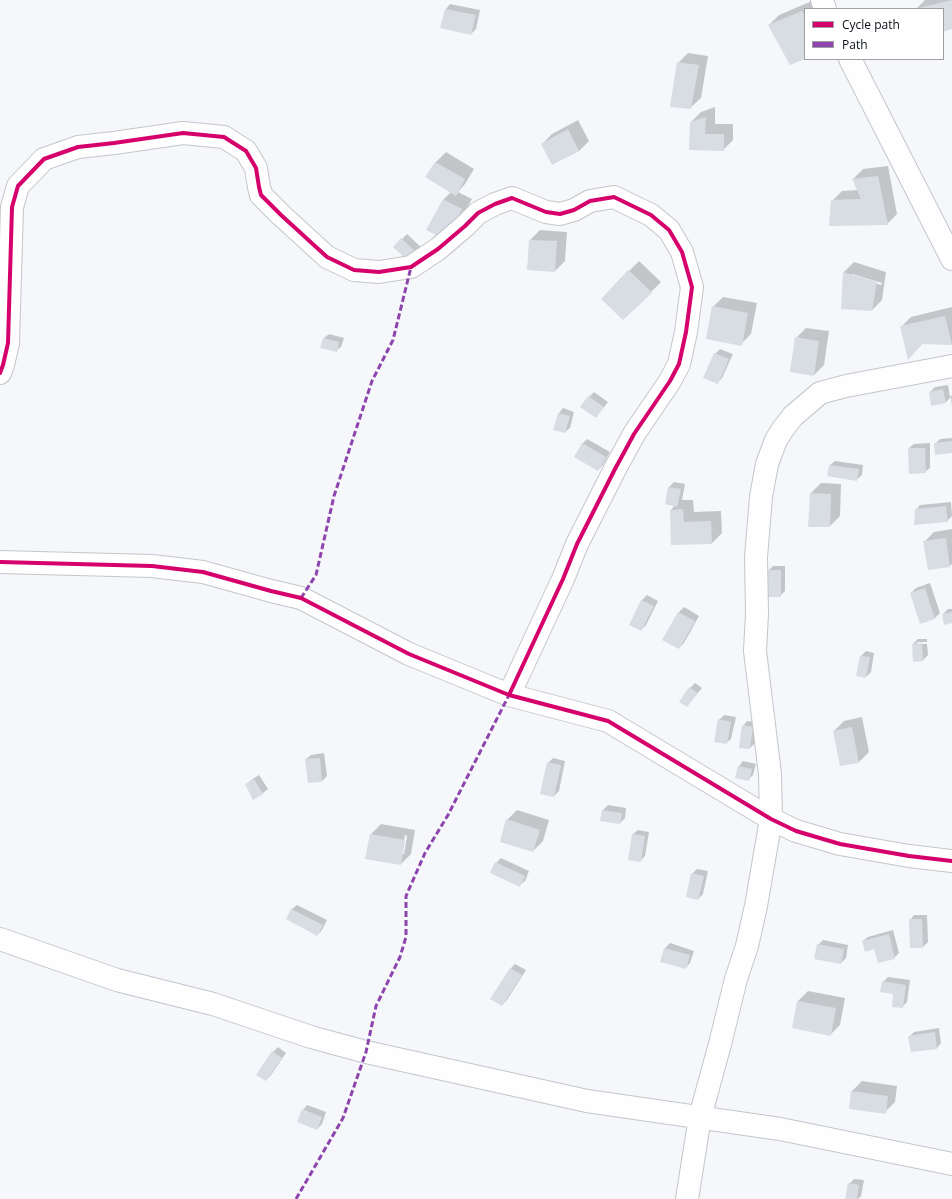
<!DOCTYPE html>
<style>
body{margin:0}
#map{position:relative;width:952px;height:1199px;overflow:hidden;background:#f5f7fa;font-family:"Open Sans",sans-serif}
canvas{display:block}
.legend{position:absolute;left:804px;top:8px;width:140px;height:52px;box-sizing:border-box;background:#fff;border:1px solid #9d9fa2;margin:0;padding:5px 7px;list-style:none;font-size:12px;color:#090e16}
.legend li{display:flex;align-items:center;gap:8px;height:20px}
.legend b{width:20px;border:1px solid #9d9fa2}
</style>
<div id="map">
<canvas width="952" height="1199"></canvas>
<ul class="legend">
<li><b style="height:5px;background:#d6006c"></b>Cycle path</li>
<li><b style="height:5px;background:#8e44ad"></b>Path</li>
</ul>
</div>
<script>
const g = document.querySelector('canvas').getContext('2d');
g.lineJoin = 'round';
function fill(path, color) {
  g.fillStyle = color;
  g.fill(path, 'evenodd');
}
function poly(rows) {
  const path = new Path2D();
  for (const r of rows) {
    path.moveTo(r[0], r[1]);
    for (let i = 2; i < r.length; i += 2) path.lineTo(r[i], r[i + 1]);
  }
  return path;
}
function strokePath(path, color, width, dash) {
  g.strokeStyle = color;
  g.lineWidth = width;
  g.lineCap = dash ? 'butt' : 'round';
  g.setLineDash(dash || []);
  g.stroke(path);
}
fill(poly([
 [925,0,952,0,952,28,943,31,943,9,916,9],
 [812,1,816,9,805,9,805,58,769,25,779,15],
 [450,4,480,10,476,29,471,34,442,27,446,9],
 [688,53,708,56,701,98,690,108,678,63],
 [715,107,715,124,733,124,733,140,723,150,691,122,701,112],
 [578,120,589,141,579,151,552,164,542,144,552,134],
 [446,152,474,169,465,184,458,192,472,199,455,229,428,229,444,199,451,192,427,177,436,162],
 [888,166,897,214,887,224,832,201,842,191,858,190,853,179,863,169],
 [540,230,567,232,565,261,555,271,530,240],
 [407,234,423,249,410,262,394,247],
 [639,261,661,282,651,292,629,271],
 [854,262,886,272,882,300,872,310,842,308,844,272],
 [852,274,882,283,881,285,852,276],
 [723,297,757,303,751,334,741,344,713,307],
 [952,307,952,344,923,343,909,358,901,327,911,317],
 [806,328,829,331,824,365,814,375,796,338],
 [329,334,344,338,341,347,336,351,324,338],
 [720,349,733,354,722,378,717,383,715,354],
 [948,385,950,397,952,395,952,407,951,397,946,402,930,392,935,387],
 [594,392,608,402,596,417,589,397],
 [563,408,574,412,570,428,565,432,559,413],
 [952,438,952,452,935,444,940,439],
 [587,439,610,452,603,465,598,470,582,444],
 [930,443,930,468,925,472,909,448,914,444],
 [835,461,863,465,862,475,857,479,830,465],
 [674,482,685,484,682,500,693,500,694,512,721,511,722,533,712,543,672,544,671,510,675,505,669,487],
 [821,483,841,484,840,516,830,526,811,493],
 [951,502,952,516,947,521,916,510,920,505],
 [952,529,952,564,950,566,929,569,924,542,934,532],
 [773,566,785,566,785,591,780,596,768,571],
 [930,583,940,613,935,618,921,623,911,593,916,588],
 [647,595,658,601,646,625,641,630,630,625,642,600],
 [684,607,699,616,684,643,679,648,664,640,679,612],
 [948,609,952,609,952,622,943,614],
 [918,639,927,639,927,642,917,642,917,644,927,644,928,655,923,660,913,644],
 [866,651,874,653,871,672,866,677,861,656],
 [695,683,702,688,687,706,690,688],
 [724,715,736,717,731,739,726,743,719,720],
 [862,717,869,752,859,762,841,765,834,731,844,721],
 [747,721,757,722,755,743,750,748,743,726],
 [324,753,327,776,322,781,306,759,311,755],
 [553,758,565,761,559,791,554,796,548,763],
 [743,761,756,764,753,775,748,780,739,766],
 [259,775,268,789,263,793,254,799,246,785,251,780],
 [608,805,626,808,625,818,620,823,601,820,603,810],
 [517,810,549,820,543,841,533,851,507,820],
 [381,824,415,830,411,854,401,864,371,834],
 [405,835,407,836,404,854,402,854],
 [638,830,649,832,645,856,640,861,633,834],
 [501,858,529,871,525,881,520,885,496,863],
 [697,869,708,871,703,894,698,899,692,874],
 [297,905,327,920,322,930,317,935,287,919,292,909],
 [914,915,927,915,928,942,923,947,910,920],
 [893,930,899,953,894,958,863,941,868,937],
 [823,940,848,945,846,958,841,963,818,945],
 [670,943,694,951,690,963,685,968,661,961,665,948],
 [515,964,526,970,507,1000,502,1005,511,968],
 [888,977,910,980,907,1002,902,1007,895,993,883,982],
 [808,991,845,998,840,1025,830,1035,798,1001],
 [939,1028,941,1043,937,1048,909,1037,914,1032],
 [278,1047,286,1053,271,1075,266,1080,258,1075,273,1052],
 [862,1081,897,1086,895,1102,885,1112,850,1108,852,1091],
 [307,1105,326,1112,322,1124,317,1129,303,1110],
 [854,1179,864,1180,861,1196,858,1199,846,1199,849,1184]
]), '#0003');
fill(poly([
 [952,0,952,29,943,32,943,9,915,9],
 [445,9,476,15,471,35,440,28],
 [802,11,805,17,805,59,790,65,768,25],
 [677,62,699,65,691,109,670,107],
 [706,117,705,134,724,134,724,151,689,150,690,122],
 [568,129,579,151,552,165,541,144],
 [435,162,465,179,456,196,425,177],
 [878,176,888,225,829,226,831,200,861,199,852,179],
 [443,199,462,209,446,240,426,230],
 [401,238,419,255,410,263,393,247],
 [529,240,557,241,555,272,527,270],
 [628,270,652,293,623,320,601,299],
 [843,272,877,282,872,311,841,309],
 [712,306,748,313,742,346,706,339],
 [945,316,952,345,922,344,908,360,900,326],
 [795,337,819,341,814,376,790,372],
 [323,338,339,342,337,352,320,348],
 [714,353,729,359,718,384,703,378],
 [943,389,946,403,931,406,929,392],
 [588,396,604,407,596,418,580,407],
 [558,413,570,416,565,433,553,430],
 [952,441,952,453,935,455,934,443],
 [582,443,606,457,598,471,574,457],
 [908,448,925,448,926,473,909,474],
 [829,465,859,469,857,481,827,476],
 [668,487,681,489,677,507,665,504],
 [810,493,831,494,830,527,808,527],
 [946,506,948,522,914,525,915,509],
 [683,509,684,522,711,521,712,544,671,545,670,510],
 [946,538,950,567,928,570,923,541],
 [767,570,781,570,781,597,767,597],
 [925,588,935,619,920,624,910,593],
 [641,600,654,606,641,631,629,625],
 [678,612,695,621,679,649,662,640],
 [952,612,952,623,944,625,942,614],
 [922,643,923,661,913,662,912,644],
 [860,656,870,657,866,678,856,676],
 [689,687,698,693,687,707,679,702],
 [718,719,731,722,727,744,714,742],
 [742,725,753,727,750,749,739,748],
 [852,727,859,763,840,766,833,731],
 [320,758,322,782,308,783,305,759],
 [547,762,561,765,554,797,540,794],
 [738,766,752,769,749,781,735,778],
 [254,779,263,794,253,800,245,784],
 [602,810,622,813,620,824,600,821],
 [506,819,540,830,533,852,500,842],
 [370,834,405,840,401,865,365,859],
 [632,834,645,836,641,862,628,860],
 [495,862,525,876,520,887,490,873],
 [691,873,704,876,698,900,686,897],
 [291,909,323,925,317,936,286,919],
 [909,919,922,919,923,948,910,948],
 [889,934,895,959,878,963,874,949,865,952,862,941],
 [817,944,844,949,841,964,814,959],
 [664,948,690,955,686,969,660,962],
 [510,968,522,975,502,1006,490,999],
 [882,981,906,985,903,1008,892,1007,893,994,880,992],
 [797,1001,836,1008,831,1036,792,1028],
 [935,1032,937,1049,911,1052,908,1036],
 [272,1051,282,1058,266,1081,256,1075],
 [851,1091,888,1096,886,1114,849,1109],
 [302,1109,322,1117,317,1130,297,1122],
 [848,1183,859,1185,857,1199,845,1199]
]), '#d7dde3');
const minor = poly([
 [822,0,825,9],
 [850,59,952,259],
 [0,373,3,365,8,343,12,207,18,186,44,159,78,147,114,143,183,133,224,137,246,151,256,168,259,187,261,195,281,215,327,257,354,270,379,272,411,267,438,249,465,226,478,213,495,204,512,198,546,212,560,214,574,210,590,201,614,197,651,215,669,230,682,252,692,287,686,332,679,364,670,381,634,434,615,469,577,544,563,579,509,695],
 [0,562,152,566,203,572,271,591,301,598,409,654,509,695,608,721,771,819,796,831,840,844,909,856,952,861],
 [0,939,117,980,213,1004,311,1037,366,1052,587,1101,780,1129,952,1164],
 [687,1199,700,1117,720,1044,736,979,747,946,756,906,771,819,770,774,755,651,757,614,756,557,761,497,767,464,776,440,783,429,793,416,820,393,846,386,952,366]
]);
strokePath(minor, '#c3c6cc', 24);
strokePath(minor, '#fefefe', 22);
strokePath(poly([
 [301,598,316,575,334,496,372,381,393,340,411,267],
 [296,1199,343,1118,366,1052,376,1006,400,957,406,937,406,896,425,853,448,815,509,695]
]), '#8e44ad', 3, [6, 3]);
strokePath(poly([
 [0,373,3,365,8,343,12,207,18,186,44,159,78,147,114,143,183,133,224,137,246,151,256,168,259,187,261,195,281,215,327,257,354,270,379,272,411,267,438,249,465,226,478,213,495,204,512,198,546,212,560,214,574,210,590,201,614,197,651,215,669,230,682,252,692,287,686,332,679,364,670,381,634,434,615,469,577,544,563,579,509,695],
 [0,562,152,566,203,572,271,591,301,598,409,654,509,695,608,721,771,819,796,831,840,844,909,856,952,861]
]), '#d6006c', 4);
</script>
